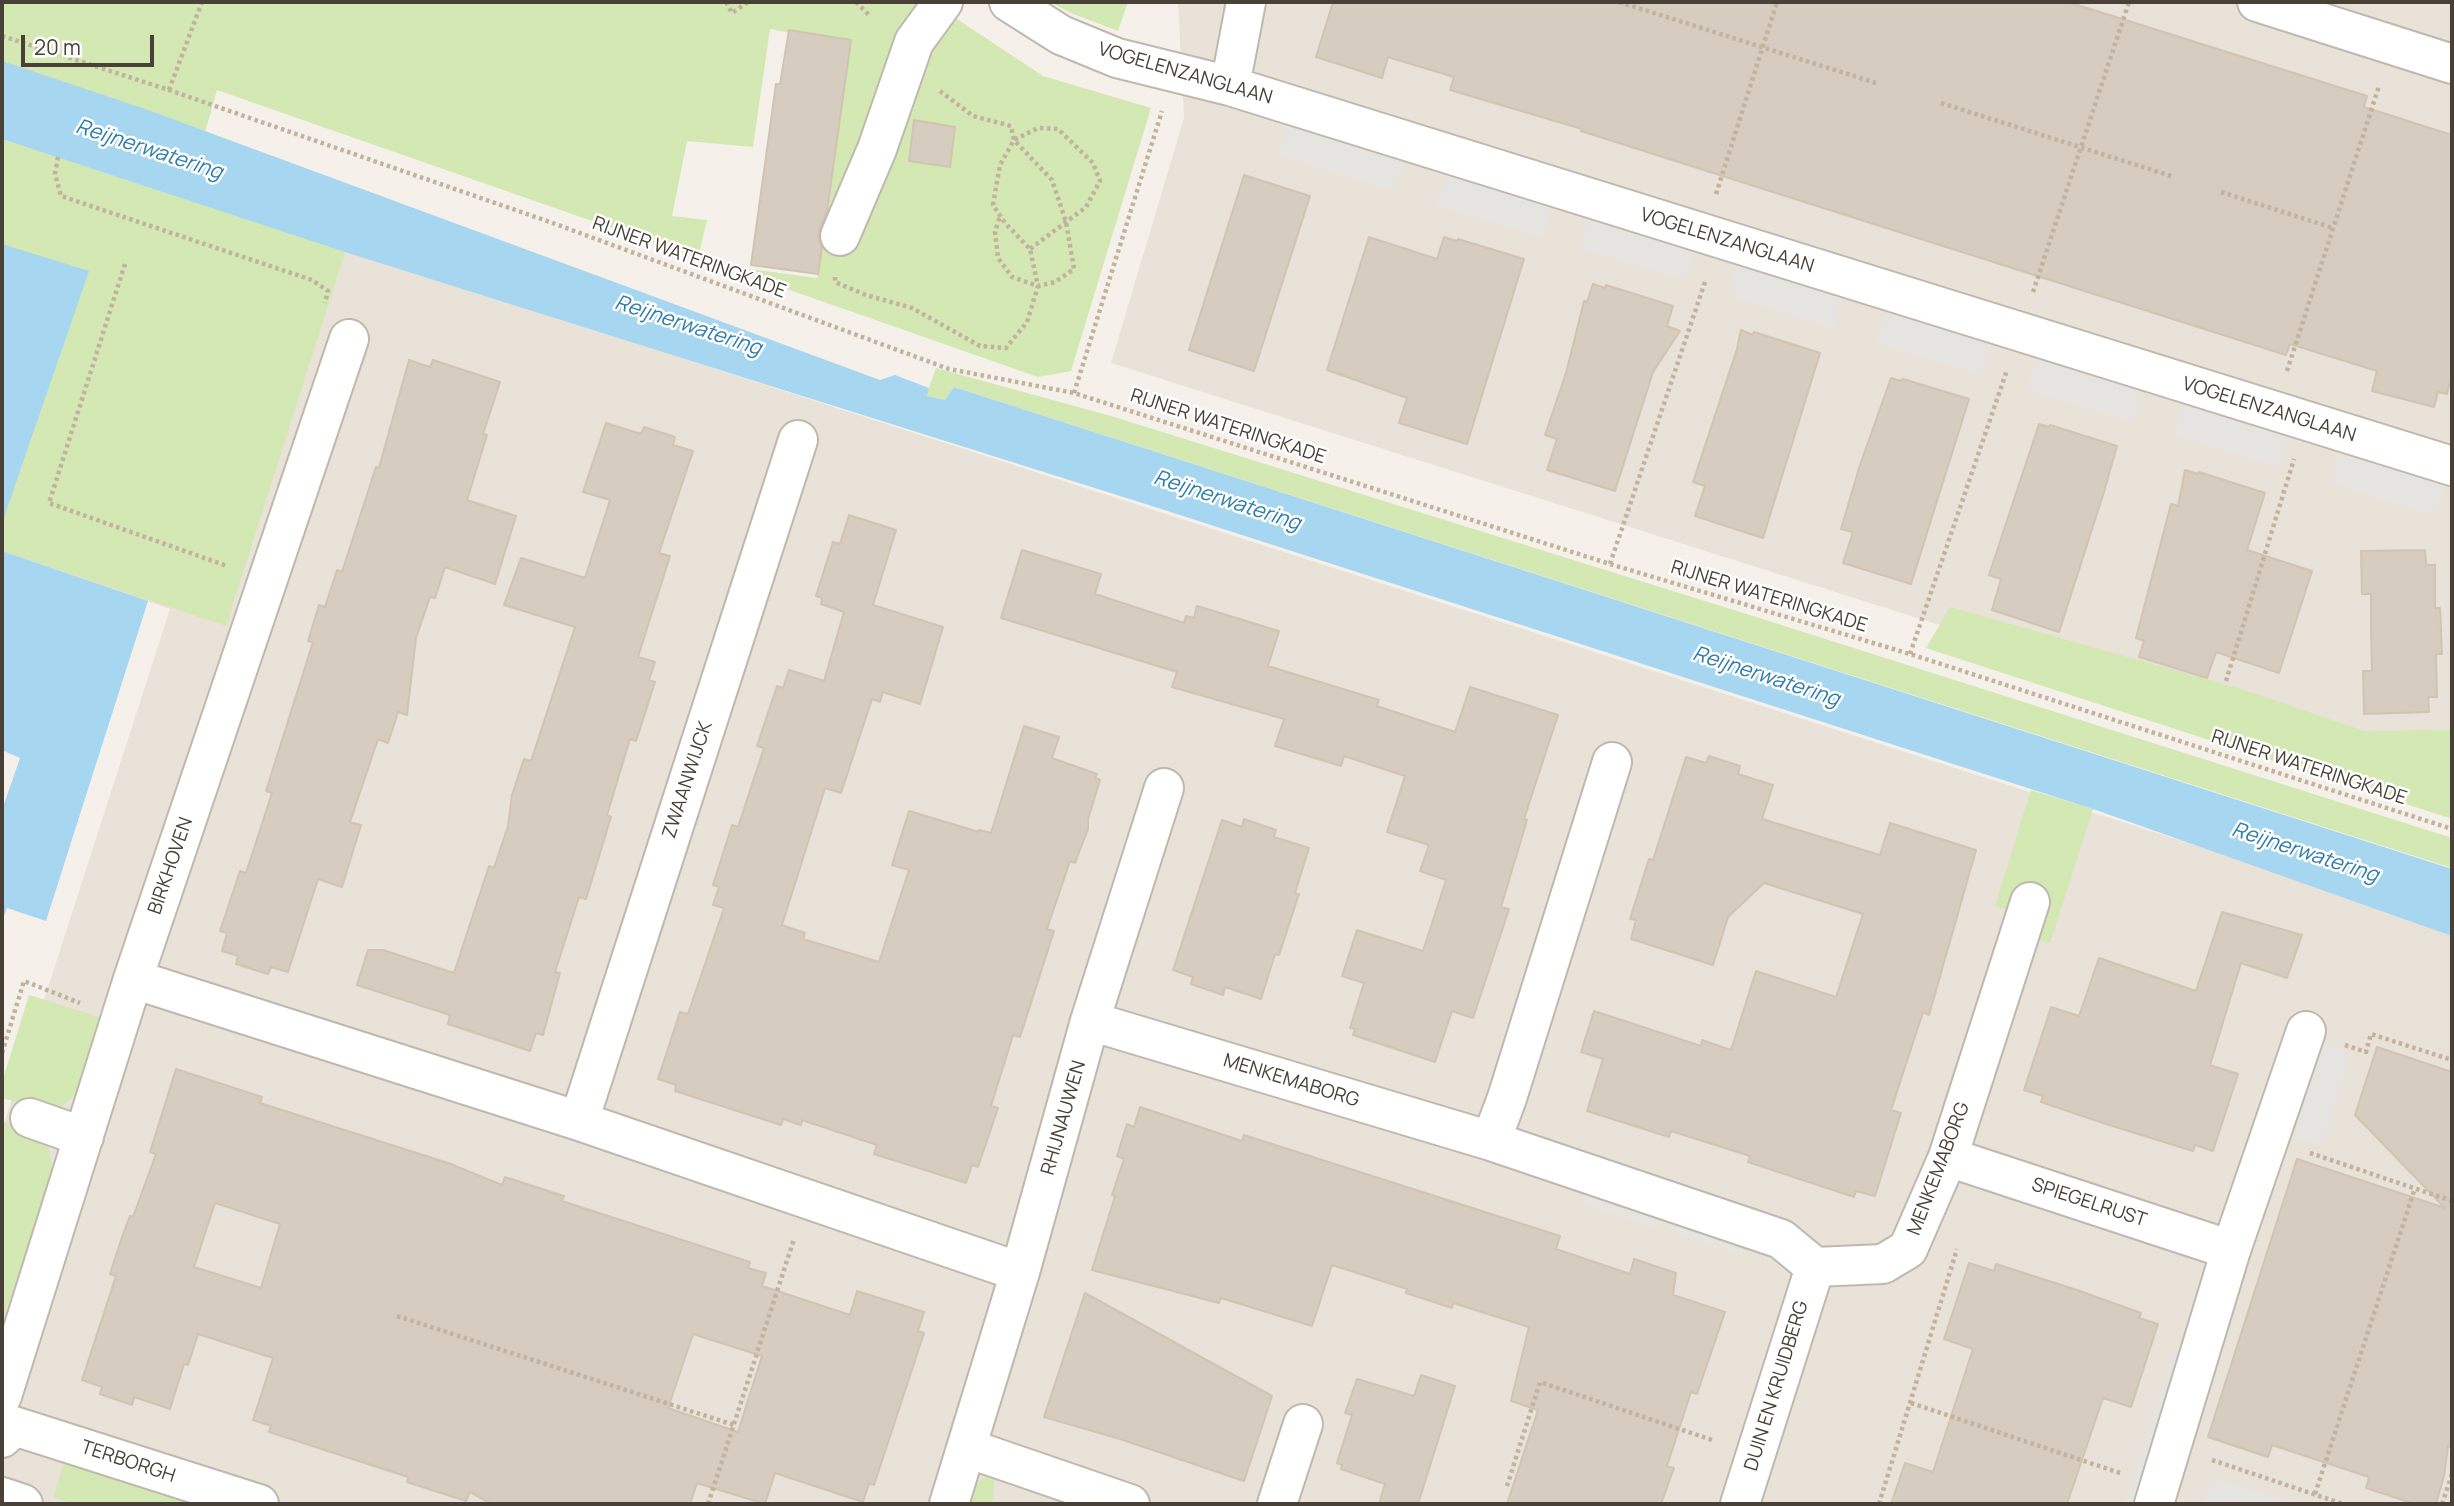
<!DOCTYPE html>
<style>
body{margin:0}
#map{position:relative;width:2454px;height:1506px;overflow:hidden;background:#f5f1ea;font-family:Manrope,sans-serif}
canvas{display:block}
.frame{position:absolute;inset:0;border:4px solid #494138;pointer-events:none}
.scale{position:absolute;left:21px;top:35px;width:133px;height:32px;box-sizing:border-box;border:4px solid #494138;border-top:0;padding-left:9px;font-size:21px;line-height:24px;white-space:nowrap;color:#494138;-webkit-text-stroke:5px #fff;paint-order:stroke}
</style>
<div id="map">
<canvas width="2454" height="1506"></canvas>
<div class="frame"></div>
<div class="scale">20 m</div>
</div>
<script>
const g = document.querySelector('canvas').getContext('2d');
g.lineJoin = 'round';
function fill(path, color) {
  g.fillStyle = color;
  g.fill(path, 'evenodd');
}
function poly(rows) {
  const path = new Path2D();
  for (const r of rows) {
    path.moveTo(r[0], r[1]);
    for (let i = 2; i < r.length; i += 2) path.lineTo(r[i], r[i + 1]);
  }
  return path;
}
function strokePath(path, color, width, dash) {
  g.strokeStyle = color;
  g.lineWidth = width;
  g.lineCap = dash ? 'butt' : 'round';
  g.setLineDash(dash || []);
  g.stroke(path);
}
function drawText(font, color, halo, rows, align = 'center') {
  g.font = font + ' Manrope,sans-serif';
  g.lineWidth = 5;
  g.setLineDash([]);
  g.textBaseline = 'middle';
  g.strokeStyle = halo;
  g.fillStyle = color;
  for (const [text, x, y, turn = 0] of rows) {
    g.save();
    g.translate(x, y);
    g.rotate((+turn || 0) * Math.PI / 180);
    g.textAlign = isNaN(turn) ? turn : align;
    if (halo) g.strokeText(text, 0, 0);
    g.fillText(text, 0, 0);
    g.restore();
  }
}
fill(poly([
 [1178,2,2452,2,2452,787,1111,363,1184,118],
 [23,146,2452,928,2452,1504,2,1504,2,1130,170,609,2,551]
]), '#e8e2d8');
fill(poly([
 [2,2,936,2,939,7,1043,76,1151,108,1071,371,1038,377,750,276,736,267,817,278,850,44,770,29,753,147,687,141,672,216,707,220,698,258,217,90,203,139,2,77],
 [1050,2,1128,2,1118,31,1071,13],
 [2,139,345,252,226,626,2,551],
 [936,368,1111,416,1753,616,2452,838,2452,868,954,387,945,400,926,396],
 [1950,607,2241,689,2364,731,2452,730,2452,819,1926,648],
 [2031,790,2093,809,2050,943,2035,939,2012,911,1995,906],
 [29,995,102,1018,76,1095,62,1106,38,1108,2,1098,2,1082],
 [2,1122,31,1130,48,1146,53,1171,2,1322],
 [65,1460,205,1504,74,1504,53,1497],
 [985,1477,994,1479,993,1504,965,1504,971,1490]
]), '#d3e8b3');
fill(poly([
 [1287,125,1403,161,1393,191,1278,155],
 [1446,175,1551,207,1541,237,1436,205],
 [1588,218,1693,250,1684,280,1580,248],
 [1737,265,1842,297,1833,328,1728,295],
 [1886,313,1991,345,1981,375,1876,343],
 [2036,359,2141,391,2132,422,2027,390],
 [2183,405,2288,437,2279,467,2174,435],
 [2339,453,2444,485,2435,516,2330,483],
 [2322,1044,2352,1053,2322,1146,2292,1136],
 [1587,1192,1660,1217,1657,1228,1583,1204],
 [1671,1219,1745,1243,1741,1255,1668,1231],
 [2174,1350,2186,1355,2137,1504,2124,1504],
 [2212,1478,2296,1504,2203,1504]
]), '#e6e4e1');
fill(poly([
 [2,61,148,110,880,380,895,375,929,388,927,396,945,400,954,387,2452,869,2452,936,2093,809,1155,507,345,252,2,139],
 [2,244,89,271,2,523],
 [2,551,148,601,46,921,7,908,2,921,2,810,20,758,2,750]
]), '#a7d6f0');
const building = poly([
 [1333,2,2068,2,2367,96,2364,107,2452,135,2452,373,2447,394,2438,392,2434,407,2372,391,2377,371,2290,344,2286,355,1581,131,1582,129,1450,90,1454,77,1388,57,1382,78,1316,57,1333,2],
 [789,30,851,40,827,211,820,228,818,238,822,247,818,274,751,265,776,84,780,84,789,30],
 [914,120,955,127,950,167,909,161,914,120],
 [1244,175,1310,196,1254,371,1189,350,1244,175],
 [1369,237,1437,259,1444,237,1457,241,1458,239,1524,259,1467,444,1399,423,1407,398,1327,370,1369,237],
 [1593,284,1605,288,1606,285,1673,306,1667,326,1680,331,1653,372,1615,491,1547,470,1557,439,1545,435,1566,373,1584,301,1587,302,1593,284],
 [1741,330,1753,335,1754,332,1820,353,1763,538,1695,516,1705,486,1693,482,1737,349,1741,330],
 [409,360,430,367,433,360,500,382,483,434,487,435,467,500,516,516,495,584,445,567,435,598,430,597,416,638,407,715,398,712,388,743,378,739,350,822,361,825,342,887,318,879,288,972,271,967,268,974,236,964,238,956,222,951,227,933,220,931,240,871,246,873,272,793,266,791,313,642,308,641,319,605,325,607,337,570,342,572,376,467,379,468,409,360],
 [1891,378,1901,381,1903,379,1969,399,1911,584,1843,563,1853,532,1841,529,1860,465,1891,378],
 [606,423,641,434,644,427,675,437,673,445,693,451,659,553,670,556,638,657,655,662,649,680,655,682,636,741,630,739,607,815,611,817,586,899,579,897,555,972,560,973,543,1035,536,1033,530,1051,448,1024,450,1015,357,985,368,950,383,950,454,973,489,866,494,868,508,826,512,795,524,759,531,761,575,627,504,605,521,558,585,578,610,500,583,492,606,423],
 [2039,424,2049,427,2050,425,2117,446,2103,495,2059,632,1992,610,2001,579,1989,575,2039,424],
 [2185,470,2198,474,2199,472,2265,493,2247,550,2312,571,2279,673,2216,652,2207,678,2139,657,2144,641,2136,638,2171,504,2178,506,2185,470],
 [849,515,896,530,873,605,943,627,920,704,883,692,880,702,872,699,841,793,825,788,782,925,805,933,803,939,879,962,909,870,892,865,909,811,979,832,979,830,991,833,1024,726,1059,737,1052,758,1097,774,1095,778,1100,780,1088,819,1088,829,1075,863,1070,861,1047,929,1054,931,1020,1037,1013,1035,991,1106,998,1108,978,1167,972,1165,966,1183,874,1154,877,1145,802,1120,801,1125,783,1119,781,1125,675,1091,676,1085,658,1079,680,1012,688,1014,724,908,713,905,719,887,713,885,732,825,738,827,764,748,757,746,777,686,783,688,789,670,824,681,844,612,821,604,822,598,816,596,833,542,840,544,849,515],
 [1022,550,1101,574,1095,594,1184,623,1186,616,1194,618,1197,606,1279,631,1268,666,1379,700,1377,706,1455,732,1470,687,1558,715,1524,819,1527,820,1501,907,1509,909,1473,1018,1452,1011,1435,1062,1353,1035,1355,1029,1350,1028,1364,983,1342,976,1357,930,1423,951,1446,880,1420,871,1429,845,1387,832,1405,776,1344,756,1341,766,1275,746,1284,719,1172,687,1177,672,1001,618,1022,550],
 [2425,550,2426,565,2435,565,2435,608,2440,608,2442,654,2436,654,2437,697,2428,697,2429,712,2364,714,2363,671,2372,671,2371,632,2371,594,2362,594,2361,551,2425,550],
 [1709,756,1740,766,1738,774,1773,785,1762,819,1880,855,1890,823,1976,850,1929,1015,1923,1012,1891,1110,1901,1113,1875,1196,1856,1191,1854,1197,1748,1162,1750,1156,1671,1131,1669,1137,1587,1111,1603,1059,1581,1052,1594,1011,1701,1046,1702,1040,1731,1050,1756,971,1836,997,1863,914,1764,883,1728,917,1713,965,1631,939,1636,920,1630,919,1649,859,1653,860,1686,757,1706,763,1709,756],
 [1244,819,1276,830,1274,837,1309,848,1295,893,1299,894,1279,955,1275,954,1261,999,1225,987,1223,995,1191,984,1193,977,1173,970,1222,820,1242,827,1244,819],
 [2222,912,2302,935,2287,978,2241,963,2210,1065,2238,1074,2213,1151,2195,1145,2193,1151,2106,1124,2041,1102,2043,1096,2024,1090,2051,1007,2079,1016,2099,958,2196,991,2222,912],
 [2377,1047,2452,1072,2452,1447,2448,1446,2444,1476,2436,1504,2415,1504,2366,1488,2369,1477,2272,1445,2268,1457,2208,1437,2297,1159,2445,1208,2355,1115,2377,1047],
 [176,1069,262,1097,260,1103,448,1163,502,1185,505,1177,564,1196,562,1201,750,1262,748,1268,766,1273,762,1286,850,1315,857,1291,924,1312,918,1331,924,1333,874,1485,869,1483,863,1502,775,1473,765,1504,697,1483,690,1504,492,1504,470,1492,466,1501,407,1482,408,1477,269,1432,271,1426,253,1420,273,1358,198,1334,188,1365,184,1364,170,1409,134,1397,132,1405,100,1394,102,1387,82,1380,116,1276,110,1274,122,1237,130,1216,133,1217,156,1154,150,1152,176,1069],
 [215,1203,280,1224,261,1288,194,1267,215,1203],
 [693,1334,762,1356,738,1432,668,1408,693,1334],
 [1140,1107,1242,1141,1244,1135,1560,1236,1556,1249,1630,1274,1634,1259,1676,1273,1673,1295,1725,1312,1697,1394,1691,1392,1667,1466,1674,1468,1661,1504,1507,1504,1538,1410,1511,1401,1529,1327,1453,1303,1452,1308,1406,1293,1407,1289,1332,1265,1312,1326,1221,1298,1219,1303,1092,1270,1115,1196,1112,1195,1124,1159,1117,1156,1127,1124,1134,1127,1140,1107],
 [1969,1263,1994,1271,1996,1264,2077,1290,2141,1313,2139,1318,2158,1324,2131,1407,2103,1398,2067,1504,1891,1504,1905,1463,1933,1472,1944,1438,1973,1349,1944,1339,1969,1263],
 [1085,1293,1272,1396,1244,1481,1120,1439,1044,1417,1085,1293],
 [1421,1375,1455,1386,1418,1504,1379,1504,1385,1484,1341,1469,1342,1465,1337,1463,1352,1415,1345,1413,1357,1379,1414,1396,1421,1375]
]);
fill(building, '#d6ccbf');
strokePath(building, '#d1c4b2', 2);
const minor = poly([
 [1009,2,1061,35,1117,58,1230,86,2452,466],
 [2257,2,2452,64],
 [1230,86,1246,2],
 [840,236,877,149,914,42,943,2],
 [133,979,579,1121,1020,1272],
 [1090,1021,1491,1141,1781,1239,1815,1267,1883,1264,1908,1249,1948,1157,2030,902],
 [30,1118,84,1137],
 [579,1121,798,440],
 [1491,1141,1507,1098,1612,762],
 [1948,1157,2231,1250],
 [2,1396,133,979,349,339],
 [2,1438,14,1426,259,1504],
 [967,1448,1130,1504],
 [2,1497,23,1504],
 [949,1504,1020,1272,1090,1021,1164,788],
 [1277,1504,1303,1424],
 [1740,1504,1815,1267],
 [2154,1504,2231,1250,2306,1031]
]);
strokePath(minor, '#c0b8ac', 42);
strokePath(poly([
 [726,2,732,13,748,2],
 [856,2,869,15],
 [1619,2,1876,83],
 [2,36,169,90,550,222,949,369,1074,393,1610,564,1910,654,2452,829],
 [169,90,202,2],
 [940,91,973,116,1011,126,1014,140,1052,180,1066,222,1074,269,1055,282,1038,286,1012,277,998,258,995,232,1000,216],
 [1941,103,2171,176],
 [58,157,55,174,61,196,312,280,328,291,325,303],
 [2221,192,2333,228],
 [1716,194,1777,2],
 [125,264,49,503,227,566],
 [835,277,835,282,866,295,912,308,980,346,1006,348,1027,322,1038,286,1030,249,1005,223,993,205,1000,165,1014,140,1038,128,1058,129,1093,163,1100,181,1086,207,1030,249],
 [2033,292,2129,2],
 [2287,371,2379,86],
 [1074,393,1162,111],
 [1610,564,1706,279],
 [1910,654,2007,370],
 [2226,681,2294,459],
 [2345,1045,2366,1052,2371,1034,2452,1060],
 [2,1053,24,981,80,1003],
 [2310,1153,2452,1201],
 [397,1316,734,1425],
 [1911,1403,2120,1473],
 [2212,1460,2343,1504],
 [1507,1486,1540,1382,1715,1441],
 [2315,1494,2415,1188],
 [708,1504,794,1239],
 [1879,1504,1957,1249],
 [2442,1504,2452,1474]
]), '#c2b39e', 4.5, [3.5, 3.5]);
strokePath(minor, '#fff', 38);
drawText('19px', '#494138', '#fff', [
 ["VOGELENZANGLAAN",1185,74,16],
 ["VOGELENZANGLAAN",1727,241,17],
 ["RIJNER WATERINGKADE",689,258,20],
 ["VOGELENZANGLAAN",2269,410,17],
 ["RIJNER WATERINGKADE",1228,427,18],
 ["RIJNER WATERINGKADE",1769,597,17],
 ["RIJNER WATERINGKADE",2309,768,18],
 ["ZWAANWIJCK",688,780,-72],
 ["BIRKHOVEN",171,866,-71],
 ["MENKEMABORG",1291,1081,17],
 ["RHIJNAUWEN",1064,1118,-74],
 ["MENKEMABORG",1939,1169,-69],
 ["SPIEGELRUST",2089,1203,18],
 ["DUIN EN KRUIDBERG",1777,1386,-73],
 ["TERBORGH",128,1462,18]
]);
drawText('italic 21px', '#2f7dac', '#fff', [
 ["Reijnerwatering",149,150,18],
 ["Reijnerwatering",688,326,18],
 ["Reijnerwatering",1227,501,18],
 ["Reijnerwatering",1766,677,18],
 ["Reijnerwatering",2305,853,18]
]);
</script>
